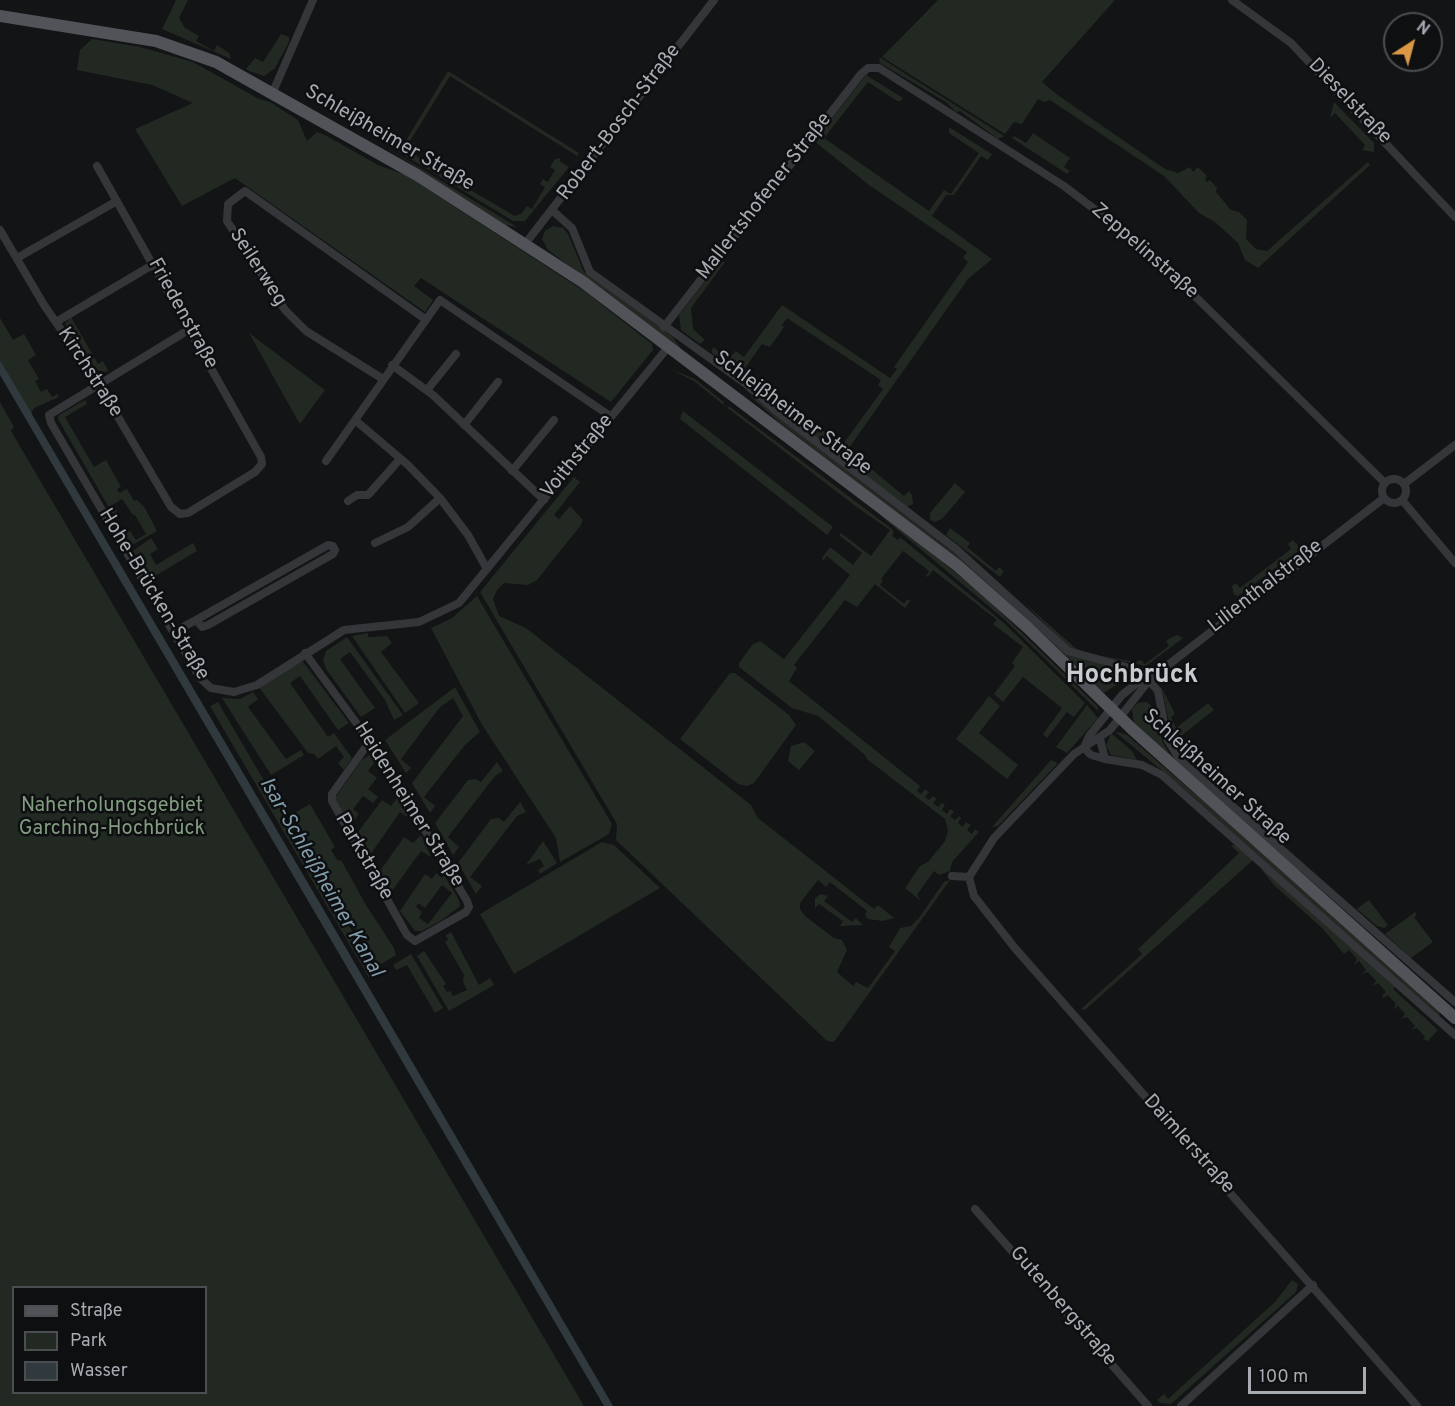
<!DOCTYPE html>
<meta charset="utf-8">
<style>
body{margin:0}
#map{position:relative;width:1455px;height:1406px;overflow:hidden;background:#131415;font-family:Overpass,sans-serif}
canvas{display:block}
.legend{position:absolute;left:12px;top:1286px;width:195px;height:108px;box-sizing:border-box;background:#0e0f10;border:2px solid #4b4e51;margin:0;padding:8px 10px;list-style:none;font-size:18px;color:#a7acb3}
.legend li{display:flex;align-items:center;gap:12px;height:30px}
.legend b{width:30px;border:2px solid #4b4e51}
.north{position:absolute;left:1383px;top:12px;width:60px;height:60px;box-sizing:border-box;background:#0e0f10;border:2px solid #4b4e51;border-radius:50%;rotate:36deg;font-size:16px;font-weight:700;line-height:24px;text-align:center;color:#a7acb3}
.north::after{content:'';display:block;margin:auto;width:21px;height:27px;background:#db9745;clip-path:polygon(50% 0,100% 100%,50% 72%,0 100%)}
.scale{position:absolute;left:1248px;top:1367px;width:118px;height:27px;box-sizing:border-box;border:3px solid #a7acb3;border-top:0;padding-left:8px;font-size:18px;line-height:21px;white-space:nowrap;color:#a7acb3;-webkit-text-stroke:4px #0e0f10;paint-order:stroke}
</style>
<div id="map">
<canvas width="1455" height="1406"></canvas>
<ul class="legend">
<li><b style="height:8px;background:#515358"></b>Straße</li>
<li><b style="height:16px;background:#222922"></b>Park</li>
<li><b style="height:16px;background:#30393e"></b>Wasser</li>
</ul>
<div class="north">N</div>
<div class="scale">100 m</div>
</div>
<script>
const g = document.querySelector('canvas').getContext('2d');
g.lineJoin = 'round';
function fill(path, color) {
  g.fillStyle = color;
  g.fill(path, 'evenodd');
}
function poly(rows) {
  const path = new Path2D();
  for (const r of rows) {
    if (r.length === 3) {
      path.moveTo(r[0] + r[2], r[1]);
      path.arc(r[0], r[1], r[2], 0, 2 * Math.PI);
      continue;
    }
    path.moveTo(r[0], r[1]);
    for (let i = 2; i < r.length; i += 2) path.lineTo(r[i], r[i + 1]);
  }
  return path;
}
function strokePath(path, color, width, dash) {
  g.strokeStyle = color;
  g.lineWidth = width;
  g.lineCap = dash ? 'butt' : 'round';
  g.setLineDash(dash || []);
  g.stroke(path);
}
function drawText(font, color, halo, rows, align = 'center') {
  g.font = font + ' Overpass,sans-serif';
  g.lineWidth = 5;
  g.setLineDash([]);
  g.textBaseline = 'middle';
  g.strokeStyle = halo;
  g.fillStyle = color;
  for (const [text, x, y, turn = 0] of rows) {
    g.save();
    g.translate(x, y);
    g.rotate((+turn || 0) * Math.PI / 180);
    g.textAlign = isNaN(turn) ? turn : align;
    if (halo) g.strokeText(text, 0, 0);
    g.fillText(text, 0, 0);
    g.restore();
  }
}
fill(poly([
 [176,0,188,0,179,18,185,28,199,36,196,41,214,51,217,45,229,53,231,59,162,29],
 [938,0,1115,0,1042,82,1059,96,1165,169,1178,173,1190,167,1193,172,1198,167,1207,176,1205,179,1207,182,1210,180,1217,188,1216,192,1231,210,1239,212,1247,220,1246,239,1256,249,1267,251,1368,162,1370,165,1258,268,1245,260,1238,243,1215,222,1199,213,1164,176,1050,100,1044,102,1038,99,1022,124,1014,122,1005,134,882,57],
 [281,34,289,37,289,42,275,68,264,76,249,71,246,69,255,58,263,62],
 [92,39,140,47,193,62,259,99,270,102,298,120,307,141,317,132,325,135,378,165,406,175,587,293,652,344,653,350,611,402,421,278,414,286,433,300,425,312,235,178,182,206,135,129,193,103,152,85,77,70,80,50],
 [879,57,1004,136,998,139,960,111,956,112,946,102,880,63],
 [448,71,579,153,577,156,450,76,410,141,414,143,415,154,424,163,515,216,522,213,527,206,532,209,545,187,540,184,543,179,548,182,555,170,550,167,555,159,560,158,560,161,569,167,525,221,513,221,399,152],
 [866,75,903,98,901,101,897,101,868,82,824,138,929,211,944,190,951,194,979,153,949,133,949,127,992,154,988,160,981,156,954,195,946,195,932,216,992,259,968,279,844,455,839,455,835,447,837,445,841,447,883,389,878,385,881,380,787,318,782,325,784,327,770,347,762,344,745,368,749,372,746,375,730,367,712,353,712,350,713,347,729,359,736,351,744,357,782,305,890,378,897,369,894,367,968,262,963,258,967,252,869,185,814,141],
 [1334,102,1374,143,1374,152,1362,150,1365,145,1335,113,1330,118],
 [1033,133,1070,158,1064,167,1070,171,1067,174,1012,138,1014,136,1026,143],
 [384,146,517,227,505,225],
 [553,226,563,228,568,234,584,272,672,336,683,351,548,250,542,239,545,231],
 [721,261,725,262,691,308,693,329,705,340,700,344,681,330,679,315],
 [71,317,98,364,103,361,108,370,106,372,96,370,65,324],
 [0,318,13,340,24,334,36,355,28,360,39,379,35,381,41,392,47,389,52,397,57,394,59,397,34,408,31,414,0,360],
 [249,333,325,390,300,424,279,387],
 [668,368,695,379,724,402,723,404,728,408,729,406,892,529,894,532,892,536,898,540,900,537,1005,624,1085,703,1074,717,1067,712,1047,738,1043,734,1062,708,1023,677,1003,702,994,694,1015,666,1012,663,1023,647,993,624,997,620,933,570,928,577,926,576,929,571,903,551,881,579,883,581,880,585,904,604,908,599,910,601,905,608,875,584,857,607,845,600,794,665,797,668,789,681,920,786,917,791,921,794,925,789,929,792,925,797,929,800,933,796,937,799,933,803,938,807,942,803,945,805,942,810,947,814,950,809,954,812,950,816,955,820,959,816,961,818,958,823,963,827,966,822,971,825,967,830,972,834,975,829,979,832,952,862,950,871,939,875,934,871,917,895,921,901,905,888,920,866,928,862,945,841,948,830,945,819,868,760,864,754,818,716,792,708,739,667,739,663,753,644,760,641,784,659,850,575,827,556,823,561,822,558,830,547,853,565,862,553,839,535,841,533,871,556,890,530,858,508,721,403,694,381],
 [756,379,759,379,756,384,826,433,830,429,826,437,818,439,763,396,754,384],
 [752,395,776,416,980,573,1065,653,1118,668,1125,679,1104,693,1098,688,1018,612,893,510,779,422,751,397],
 [85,400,87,404,65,417,94,467,106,460,121,487,117,489,119,493,127,489,134,501,137,500,145,508,157,531,134,544,130,543,123,531,128,528,136,540,146,534,135,515,133,515,122,499,113,505,119,515,115,518,58,419,59,415],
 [0,402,14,427,11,431,584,1406,0,1406],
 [14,1288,206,1288,206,1392,14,1392],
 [683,411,833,527,827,535,680,419],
 [861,455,867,456,863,462,904,496,909,491,912,495,913,504,906,507,855,468,854,459],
 [574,477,580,482,554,515,559,519,570,506,583,520,581,525,537,580,528,585,504,583,497,590,493,599,499,616,526,628,751,805,758,818,874,909,878,905,894,918,883,921,868,919,865,915,867,911,830,882,826,887,818,880,800,903,800,909,805,916,834,938,842,940,847,950,837,972,853,986,856,982,868,988,895,951,889,947,900,928,911,926,919,918,944,882,950,880,834,1042,827,1041,616,840,617,824,480,592],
 [955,483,965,492,942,519,934,522,930,519,930,513],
 [881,516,887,517,982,594,1097,706,1099,712,1004,619],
 [950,528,970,543,967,547,996,571,999,567,1004,571,1000,577,946,535],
 [151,538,158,549,150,554,156,565,193,543,197,551,150,579,133,551],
 [1293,540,1301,549,1238,596,1234,595,1232,586,1236,583,1240,588,1291,549,1288,544],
 [477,596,612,824,609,834,560,862,556,838,481,723,431,628,452,618],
 [1021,600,1080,652,1135,662,1141,660,1145,664,1169,646,1166,641,1170,638,1177,635,1183,638,1146,666,1078,652,1067,646],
 [368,633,368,637,387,636,392,643,381,652,419,703,405,713,352,636],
 [347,637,403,715,394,720,385,700,350,652,340,659,375,708,361,717,326,669,323,660,326,651],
 [301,659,349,723,338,730,300,676,290,683,328,737,334,733,352,758,344,770,338,763,344,757,336,746,318,759,314,754,308,753,258,686],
 [730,673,735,673,789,715,796,725,754,783,747,786,738,784,680,739],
 [455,687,480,732,465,745,424,797,435,806,430,813,412,783,463,716,453,698,440,707,401,759,411,768,406,773,385,740],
 [1162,688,1175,714,1171,717,1176,728,1208,703,1214,710,1176,740,1171,733],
 [253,692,258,699,248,707,286,759,301,750,304,755,271,775,222,698,240,699],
 [989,696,1000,706,979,733,1018,765,1007,779,956,739],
 [218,702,376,972,369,978,210,706],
 [1147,702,1157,711,1162,741,1169,753,1301,869,1301,874,1134,723,1132,709,1138,703],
 [1087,705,1098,718,1067,753,1056,747],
 [1114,731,1127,735,1311,894,1439,1009,1440,1017,1176,782],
 [1111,733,1132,751,1137,760,1111,755,1106,746],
 [804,742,815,751,799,770,788,761,791,746],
 [369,755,377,759,368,771,377,778,368,789,378,797,373,803,363,796,353,809,359,814,350,826,334,799,362,760],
 [1051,760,1058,763,998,826,992,827],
 [497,762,503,771,495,776,448,837,459,847,453,855,435,823,468,780,476,779,481,782],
 [398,797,410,819,400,812,370,855,367,855,355,836,382,800,391,806],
 [520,802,526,812,517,816,470,877,482,886,476,894,458,863,491,819,499,818,504,822],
 [310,804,335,847,331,850,338,861,341,860,366,905,394,948,396,955,378,966,289,816],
 [421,835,431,857,421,851,389,895,378,874,404,837,413,843],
 [543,841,557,863,540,874,538,870,544,866,540,859,526,865],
 [602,842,614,845,660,888,514,974,480,914],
 [1235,844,1253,860,1085,1010,1081,1009,1142,954,1138,949,1239,853,1231,846],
 [1263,868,1395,987,1393,989,1438,1030,1428,1041,1423,1039,1425,1037,1417,1028,1411,1030,1415,1026,1407,1017,1401,1019,1405,1014,1398,1006,1393,1010,1396,1004,1388,995,1383,998,1382,996,1386,992,1378,983,1372,986,1376,981,1368,972,1362,974,1366,970,1359,961,1354,965,1357,959,1349,950,1344,954,1323,929,1274,885,1262,870],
 [436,873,442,878,444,875,459,900,460,906,442,920,422,931,415,931,400,911,425,874,432,879],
 [442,885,452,893,428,924,419,918,422,912,416,907,418,903,425,908],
 [821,894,828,896,824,901,852,922,856,918,863,925,840,926,843,921,819,904,815,908,815,898],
 [1369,900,1388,925,1384,928,1377,926,1357,909],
 [1415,912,1417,915,1414,917,1433,942,1411,958,1385,934],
 [451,932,479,985,490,978,494,985,449,1011,417,956,424,951,446,984,443,986,447,992,450,991,453,996,467,990,463,982,464,975,445,942,448,940,446,935],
 [411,954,443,1008,435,1013,407,965,396,970,393,965],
 [1292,1280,1298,1284,1296,1292,1171,1404,1160,1403,1157,1400,1164,1394,1168,1399,1275,1302]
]), '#222922');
fill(poly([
 [0,360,315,895,613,1406,604,1406,0,375]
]), '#30393e');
strokePath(poly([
 [1232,0,1291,43,1455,217],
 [272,94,313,0],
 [553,211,572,228,590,272,746,384,776,411,956,549,1068,651,1141,671,1158,691,1167,739,1181,761,1455,1002],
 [0,230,44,305,98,383,171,507,180,514,188,513,255,472,262,464,261,457,97,166],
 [525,244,714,0],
 [17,258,117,201],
 [56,322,154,264],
 [664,327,861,74,868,68,879,68,1064,186,1148,250,1385,483],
 [190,329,49,415,51,423,200,678,211,688,234,692,257,685,344,630,419,622,459,603,669,346],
 [392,365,433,395,544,500],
 [383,379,306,331,285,310,227,221,228,204,245,191,425,319],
 [427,390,456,354],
 [355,420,408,465,440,498,468,535,487,569],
 [464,425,498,382],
 [326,461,440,300,610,416],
 [512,471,554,420],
 [1394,491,12],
 [1404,484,1455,445],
 [1384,498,1150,679,1110,730,1074,754,994,838,969,877,974,896,1014,947,1417,1406],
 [1402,500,1455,563],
 [348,501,357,495,368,495,400,459],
 [375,543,408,527,440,498],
 [174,632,196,620,202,627,208,625,333,554,335,550,333,546,328,545,196,620],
 [305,653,382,758,467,901,469,907,466,912,415,941,407,935,332,801,332,794,365,748,372,744],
 [1100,739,1105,759,1142,765,1162,775,1455,1035],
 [1084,748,1089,736,1122,695,1136,684,1146,680],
 [1084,748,1091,755,1105,759],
 [952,876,969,877],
 [975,1209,1148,1406],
 [1181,1406,1313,1285]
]), '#353639', 8);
strokePath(poly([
 [0,16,156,41,216,62,417,175,583,282,958,566,1027,627,1132,729,1455,1018]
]), '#515358', 12);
drawText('20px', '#a7acb3', '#0e0f10', [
 ["Dieselstraße",1349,102,46],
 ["Robert-Bosch-Straße",620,123,-53],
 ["Schleißheimer Straße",389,139,30],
 ["Mallertshofener Straße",765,197,-52],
 ["Zeppelinstraße",1144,252,41],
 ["Seilerweg",257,268,57],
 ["Friedenstraße",182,314,61],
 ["Kirchstraße",89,373,57],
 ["Schleißheimer Straße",792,414,37],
 ["Voithstraße",578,457,-51],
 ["Lilienthalstraße",1266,587,-38],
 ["Hohe-Brücken-Straße",153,595,59],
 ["Schleißheimer Straße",1216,778,42],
 ["Heidenheimer Straße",408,805,58],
 ["Parkstraße",363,857,60],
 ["Daimlerstraße",1188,1145,48],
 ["Gutenbergstraße",1062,1307,49]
]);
drawText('20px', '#829c80', '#0e0f10', [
 ["Naherholungsgebiet",112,807],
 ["Garching-Hochbrück",112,830]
]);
drawText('italic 21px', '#829cab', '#0e0f10', [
 ["Isar-Schleißheimer Kanal",320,878,60]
]);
drawText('bold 26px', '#c7cbd0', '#0e0f10', [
 ["Hochbrück",1132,677]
]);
</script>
